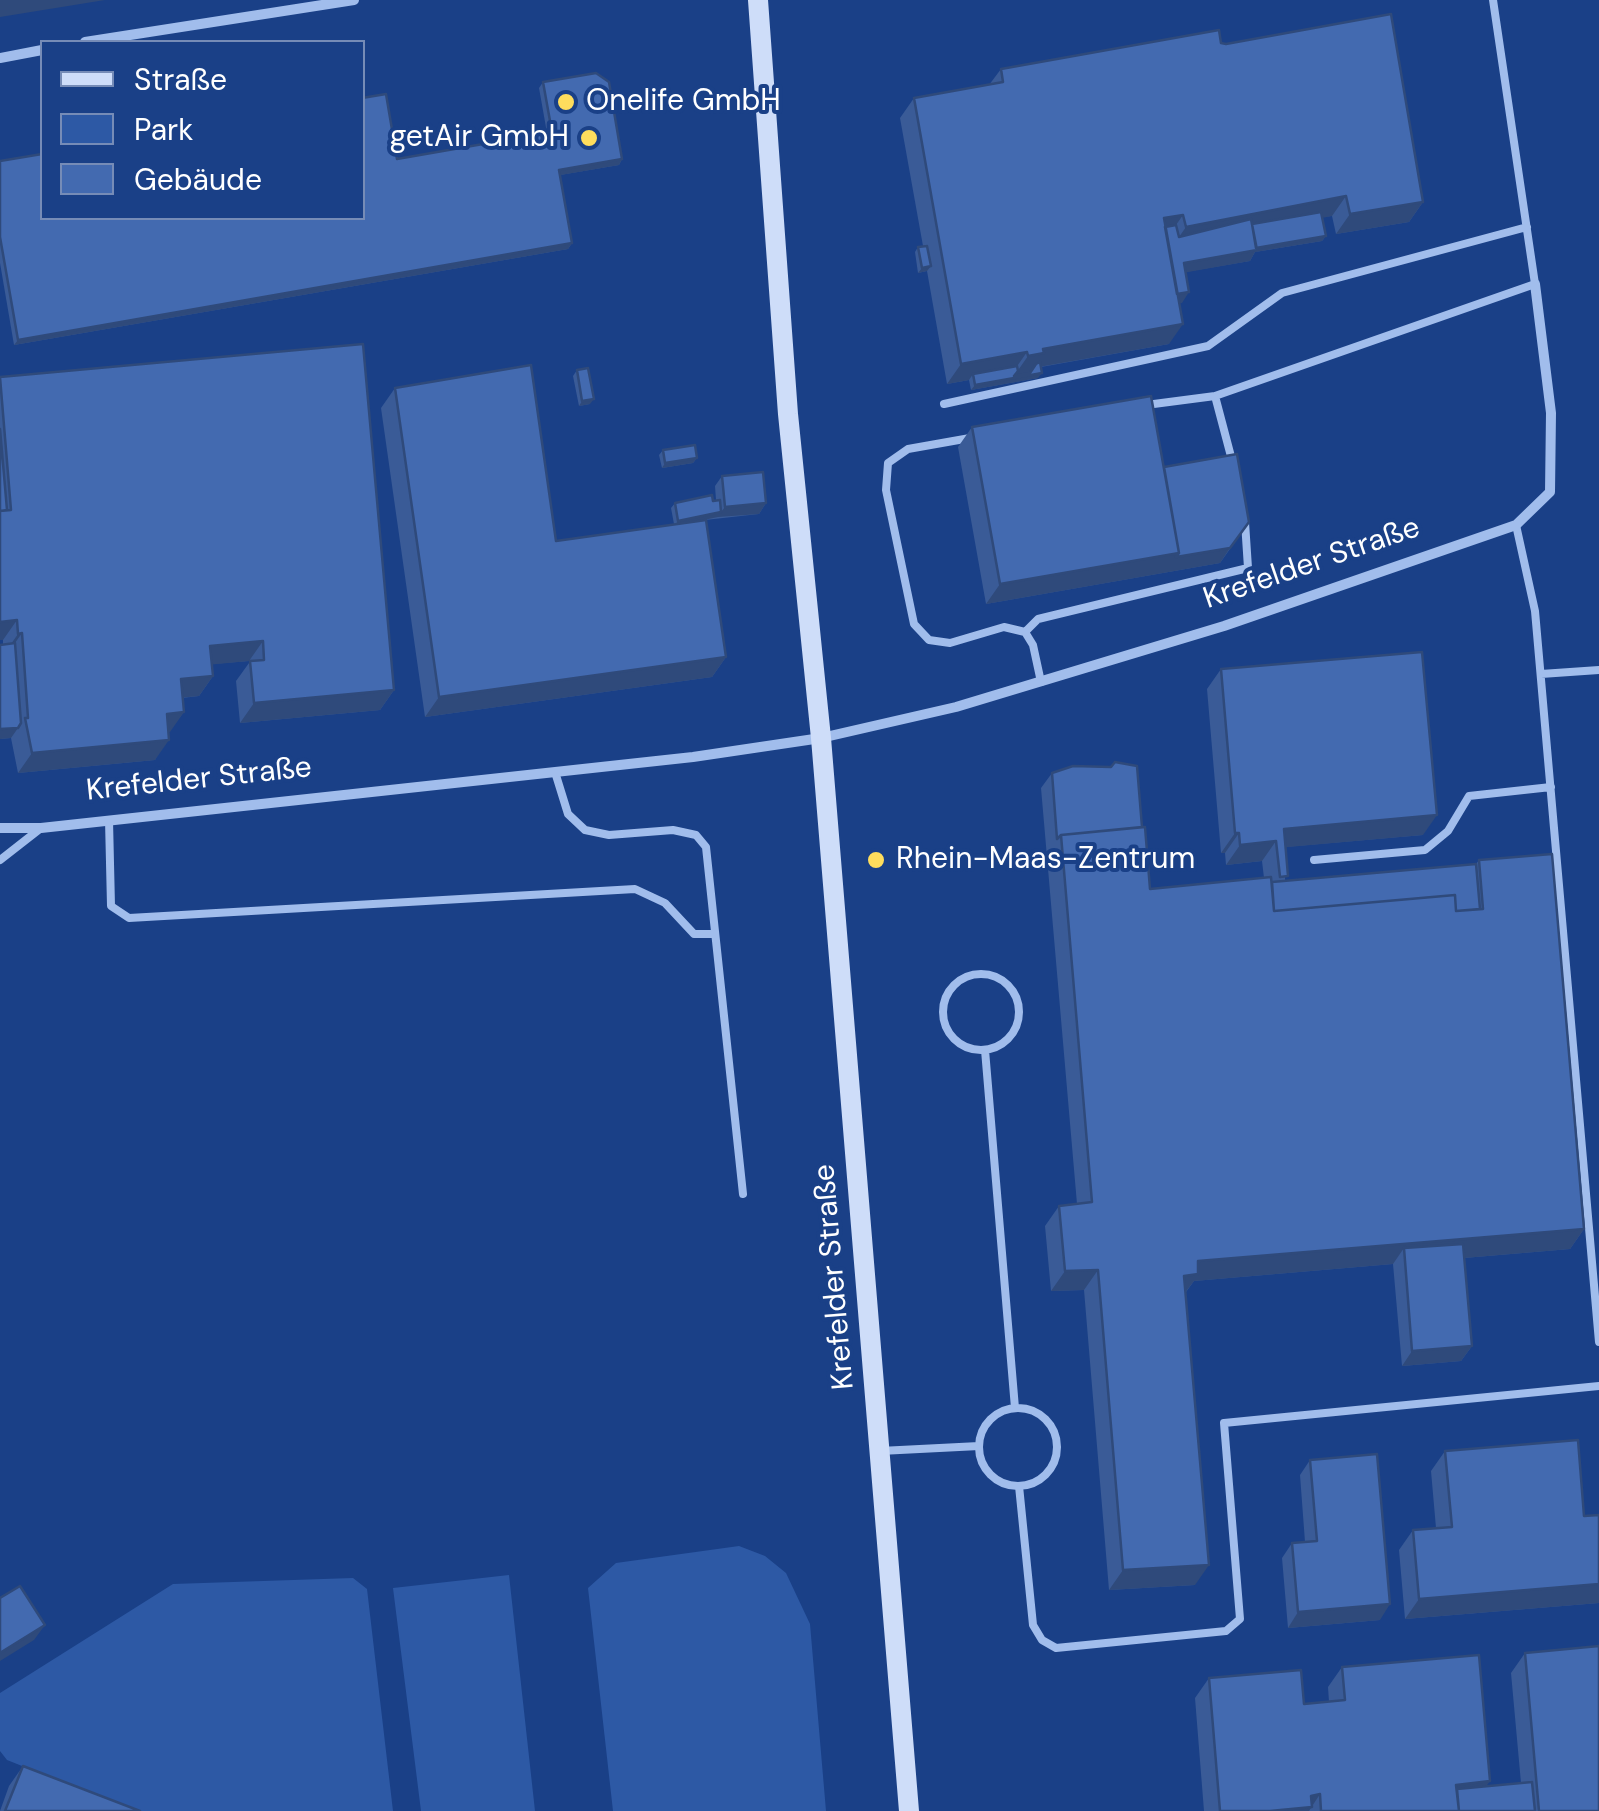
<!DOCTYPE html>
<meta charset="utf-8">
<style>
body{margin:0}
#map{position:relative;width:1599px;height:1811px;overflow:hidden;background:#1a4087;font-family:"DM Sans",sans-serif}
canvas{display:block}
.legend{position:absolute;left:40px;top:40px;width:325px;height:180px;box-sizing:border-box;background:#1a4087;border:2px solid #768cb7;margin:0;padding:12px 18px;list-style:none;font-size:30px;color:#fff}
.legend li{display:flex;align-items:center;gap:20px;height:50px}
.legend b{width:50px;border:2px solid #768cb7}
</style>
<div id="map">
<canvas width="1599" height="1811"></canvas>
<ul class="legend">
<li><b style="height:12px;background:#ceddf9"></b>Straße</li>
<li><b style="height:28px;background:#2d59a5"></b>Park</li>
<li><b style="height:28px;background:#436ab0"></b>Gebäude</li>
</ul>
</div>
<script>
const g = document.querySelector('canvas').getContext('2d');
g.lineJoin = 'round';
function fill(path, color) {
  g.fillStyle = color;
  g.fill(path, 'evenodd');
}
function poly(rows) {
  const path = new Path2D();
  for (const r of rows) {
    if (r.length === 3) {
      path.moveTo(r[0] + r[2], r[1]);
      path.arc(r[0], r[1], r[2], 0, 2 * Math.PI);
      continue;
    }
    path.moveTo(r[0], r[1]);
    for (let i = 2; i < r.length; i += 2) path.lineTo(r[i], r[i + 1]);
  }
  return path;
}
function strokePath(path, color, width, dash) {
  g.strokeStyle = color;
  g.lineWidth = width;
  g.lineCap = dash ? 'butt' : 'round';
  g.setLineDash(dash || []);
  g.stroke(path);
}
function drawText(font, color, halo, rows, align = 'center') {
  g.font = font + ' "DM Sans",sans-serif';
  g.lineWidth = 8;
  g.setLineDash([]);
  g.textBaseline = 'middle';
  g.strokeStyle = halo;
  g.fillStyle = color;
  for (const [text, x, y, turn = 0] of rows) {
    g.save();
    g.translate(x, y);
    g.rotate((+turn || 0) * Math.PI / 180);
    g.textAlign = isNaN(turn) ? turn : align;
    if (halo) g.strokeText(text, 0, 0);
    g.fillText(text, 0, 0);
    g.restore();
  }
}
fill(poly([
 [739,1546,765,1556,786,1573,810,1624,826,1811,613,1811,588,1588,616,1563],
 [509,1575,535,1811,421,1811,393,1588],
 [353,1578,367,1589,393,1811,135,1811,7,1760,0,1751,0,1693,173,1584]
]), '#2d59a5');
strokePath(poly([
 [1215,396,1233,464],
 [944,404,1208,346,1282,293,1527,227],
 [1146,405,1215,396,1535,284,1493,0],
 [970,438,908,449,888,463,886,490,914,624,929,640,950,643,1004,627,1025,632,1033,645,1041,682],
 [1516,525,1535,611,1599,1342],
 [1025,632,1038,619,1248,568,1245,522],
 [1541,674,1599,670],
 [555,772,568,814,585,830,609,835,673,830,696,835,706,847,743,1194],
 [109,820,111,906,129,918,635,889,665,903,694,934,715,934],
 [0,860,41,828],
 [1314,860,1425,850,1448,831,1469,796,1551,787],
 [981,1012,38],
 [985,1050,1015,1408],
 [1018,1447,39],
 [880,1451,979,1446],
 [1019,1486,1033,1625,1042,1640,1056,1648,1226,1631,1240,1619,1224,1423,1599,1386]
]), '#a1bdec', 8);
strokePath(poly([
 [85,42,354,0],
 [0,58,42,50],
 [0,828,41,828,693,757,821,738,956,707,1224,626,1516,525,1550,492,1551,413,1535,284]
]), '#a1bdec', 10);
strokePath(poly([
 [758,0,788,414,821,738,909,1811]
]), '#ceddf9', 20);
fill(poly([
 [1221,43,1423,202,1409,222,1336,234,1332,216,1322,217,1326,236,1322,241,1255,252,1250,261,1185,272,1182,303,1179,303,1169,344,1041,367,1038,378,971,390,969,380,947,384,927,271,918,273,915,252,918,247,923,246,900,118,914,98,989,85,1001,69],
 [543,82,622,159,619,165,560,175,572,243,568,249,14,345,0,263,0,161,397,159,547,133,539,88],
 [577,370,590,404,579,406,573,376],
 [0,377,394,690,380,710,240,723,236,681,249,663,249,661,212,664,213,676,199,696,182,698,184,712,168,732,155,760,18,773,11,738,0,739,0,645,3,644,3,640,0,640],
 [395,388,556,541,674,524,671,508,675,503,716,500,715,486,722,476,766,503,759,514,705,520,726,657,712,677,425,717,381,408],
 [972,427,1164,467,1249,522,1220,563,986,604,958,447],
 [663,450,697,458,693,463,662,468,659,455],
 [1221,669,1423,835,1285,847,1285,881,1476,864,1479,860,1584,1229,1570,1249,1464,1258,1472,1346,1461,1361,1402,1366,1393,1264,1194,1281,1186,1292,1195,1585,1109,1590,1084,1290,1051,1291,1045,1226,1059,1206,1077,1204,1041,788,1052,773,1142,827,1150,889,1264,878,1262,861,1226,865,1225,853,1221,853,1207,689],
 [1445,1451,1584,1516,1599,1515,1599,1603,1405,1619,1399,1550,1413,1530,1436,1528,1431,1471],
 [1310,1460,1380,1620,1288,1628,1282,1558,1292,1543,1305,1542,1300,1475],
 [1525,1653,1599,1811,1204,1811,1195,1698,1209,1678,1304,1704,1329,1702,1328,1687,1342,1667,1486,1786,1521,1783,1511,1673],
 [23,1766,140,1811,0,1811,9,1786]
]), '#3a5b97');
fill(poly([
 [0,0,105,0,0,17],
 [622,159,619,165,555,176,559,170],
 [1346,196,1332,216,1172,247,1186,227],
 [1423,202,1409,222,1336,234,1350,214],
 [1183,215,1169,235,1158,237,1164,218],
 [1326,236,1322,241,1255,252,1250,261,1177,274,1184,263,1252,249],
 [572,243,568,249,14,345,18,340],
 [931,266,927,271,918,273,922,268],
 [1189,292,1182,303,1162,306,1169,296],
 [1183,324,1169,344,1033,368,1030,373,1014,376,1028,356,1043,349],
 [1027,352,1013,372,973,374,969,380,947,384,961,364],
 [1042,373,1038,378,971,390,975,385],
 [594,399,590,404,579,406,582,401],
 [697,458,693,463,662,468,665,463],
 [766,503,759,514,718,517,674,526,678,521,721,512,725,507],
 [1230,548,1220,563,986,604,1000,584,1179,553],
 [17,620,3,640,0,640,0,622],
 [22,633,8,653,4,654,18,634],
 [263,641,249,661,196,666,210,646],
 [726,657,712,677,425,717,439,697],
 [213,676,199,696,167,699,181,679],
 [394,690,380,710,240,723,254,703],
 [184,712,170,732,153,734,167,714],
 [18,728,11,738,0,739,0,729],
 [169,740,155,760,18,773,32,753],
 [1437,815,1423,835,1277,848,1276,841,1262,861,1226,865,1240,845,1284,829],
 [1235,833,1239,833,1225,853,1221,853],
 [1584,1229,1570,1249,1405,1263,1404,1248,1393,1264,1194,1281,1184,1294,1184,1276,1198,1261],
 [1098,1270,1084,1290,1051,1291,1065,1271],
 [1472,1346,1461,1361,1402,1366,1412,1351],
 [1209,1565,1195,1585,1109,1590,1123,1570],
 [1599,1584,1599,1603,1405,1619,1419,1599],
 [1390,1604,1380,1620,1288,1628,1298,1612],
 [45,1625,34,1640,0,1661,0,1653],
 [1490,1781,1476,1801,1454,1804,1456,1785],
 [1320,1794,1309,1811,1270,1811,1311,1796]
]), '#2f4a7b');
const building = poly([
 [1391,14,1423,202,1350,214,1346,196,1186,227,1183,215,1164,218,1183,324,1043,349,1044,353,1028,356,1027,352,961,364,914,98,1003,82,1001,69,1219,30,1221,43,1226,44,1391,14],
 [596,73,609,82,622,159,559,170,572,243,18,340,0,237,0,161,42,154,42,218,362,218,362,98,386,94,397,159,552,132,543,82,596,73],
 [1321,212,1326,236,1256,248,1252,224,1321,212],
 [1251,219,1257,250,1184,263,1189,292,1177,294,1165,227,1176,225,1179,237,1251,219],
 [927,246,931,266,922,268,918,247,927,246],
 [363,344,394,690,254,703,250,661,264,660,263,641,210,646,213,676,181,679,184,712,167,714,169,740,32,753,25,718,28,718,22,633,18,634,17,620,0,622,0,511,11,510,0,377,363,344],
 [1040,362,1042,373,975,385,973,374,1017,366,1018,371,1014,376,1030,373,1036,364,1040,362],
 [531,365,556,541,706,520,726,657,439,697,395,388,531,365],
 [588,368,594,399,582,401,577,370,588,368],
 [1151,396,1179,553,1000,584,972,427,1151,396],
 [0,429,7,510,0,511,0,429],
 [695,445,697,458,665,463,663,450,695,445],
 [1237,454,1249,522,1230,548,1176,557,1179,553,1164,467,1237,454],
 [763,472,766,503,725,507,722,476,763,472],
 [712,495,713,501,720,500,721,512,678,521,675,503,712,495],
 [15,643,21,723,18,728,0,729,0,645,15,643],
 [1422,652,1437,815,1284,829,1288,876,1280,877,1276,841,1240,845,1239,833,1235,833,1221,669,1422,652],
 [1115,762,1137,766,1142,827,1061,835,1057,839,1052,773,1073,766,1111,767,1115,762],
 [1145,827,1150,889,1271,877,1274,911,1455,895,1456,911,1483,909,1479,860,1552,854,1584,1229,1198,1261,1198,1274,1184,1276,1209,1565,1123,1570,1098,1270,1065,1271,1059,1206,1092,1202,1061,835,1145,827],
 [1476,864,1480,909,1456,911,1455,895,1274,911,1272,882,1476,864],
 [1463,1244,1472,1346,1412,1351,1404,1248,1463,1244],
 [1578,1440,1584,1516,1599,1515,1599,1584,1419,1599,1413,1530,1452,1527,1445,1451,1578,1440],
 [1377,1454,1390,1604,1298,1612,1292,1543,1317,1541,1310,1460,1377,1454],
 [20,1586,45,1625,0,1653,0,1598,20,1586],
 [1599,1646,1599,1811,1539,1811,1525,1653,1599,1646],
 [1479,1655,1490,1781,1456,1785,1459,1811,1321,1811,1320,1794,1311,1796,1312,1807,1270,1811,1220,1811,1209,1678,1301,1670,1304,1704,1345,1700,1342,1667,1479,1655],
 [23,1766,140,1811,5,1811,23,1766],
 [1532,1782,1535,1811,1459,1811,1457,1789,1532,1782]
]);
fill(building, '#436ab0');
strokePath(building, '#2f4a7b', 2.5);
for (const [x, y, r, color] of [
 [566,102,10,"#fedd5d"],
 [589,138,10,"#fedd5d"],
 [876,860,10,"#fedd5d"]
]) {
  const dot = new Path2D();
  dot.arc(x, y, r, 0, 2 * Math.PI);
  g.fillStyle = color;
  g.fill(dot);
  strokePath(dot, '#1a4087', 4);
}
drawText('30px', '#fff', '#1a4087', [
 ["Onelife GmbH",586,102],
 ["getAir GmbH",569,138,"right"],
 ["Rhein-Maas-Zentrum",896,860]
], 'left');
drawText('30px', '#fff', '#1a4087', [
 ["Krefelder Straße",1312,564,-19],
 ["Krefelder Straße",199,780,-6],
 ["Krefelder Straße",835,1277,-95]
]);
</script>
